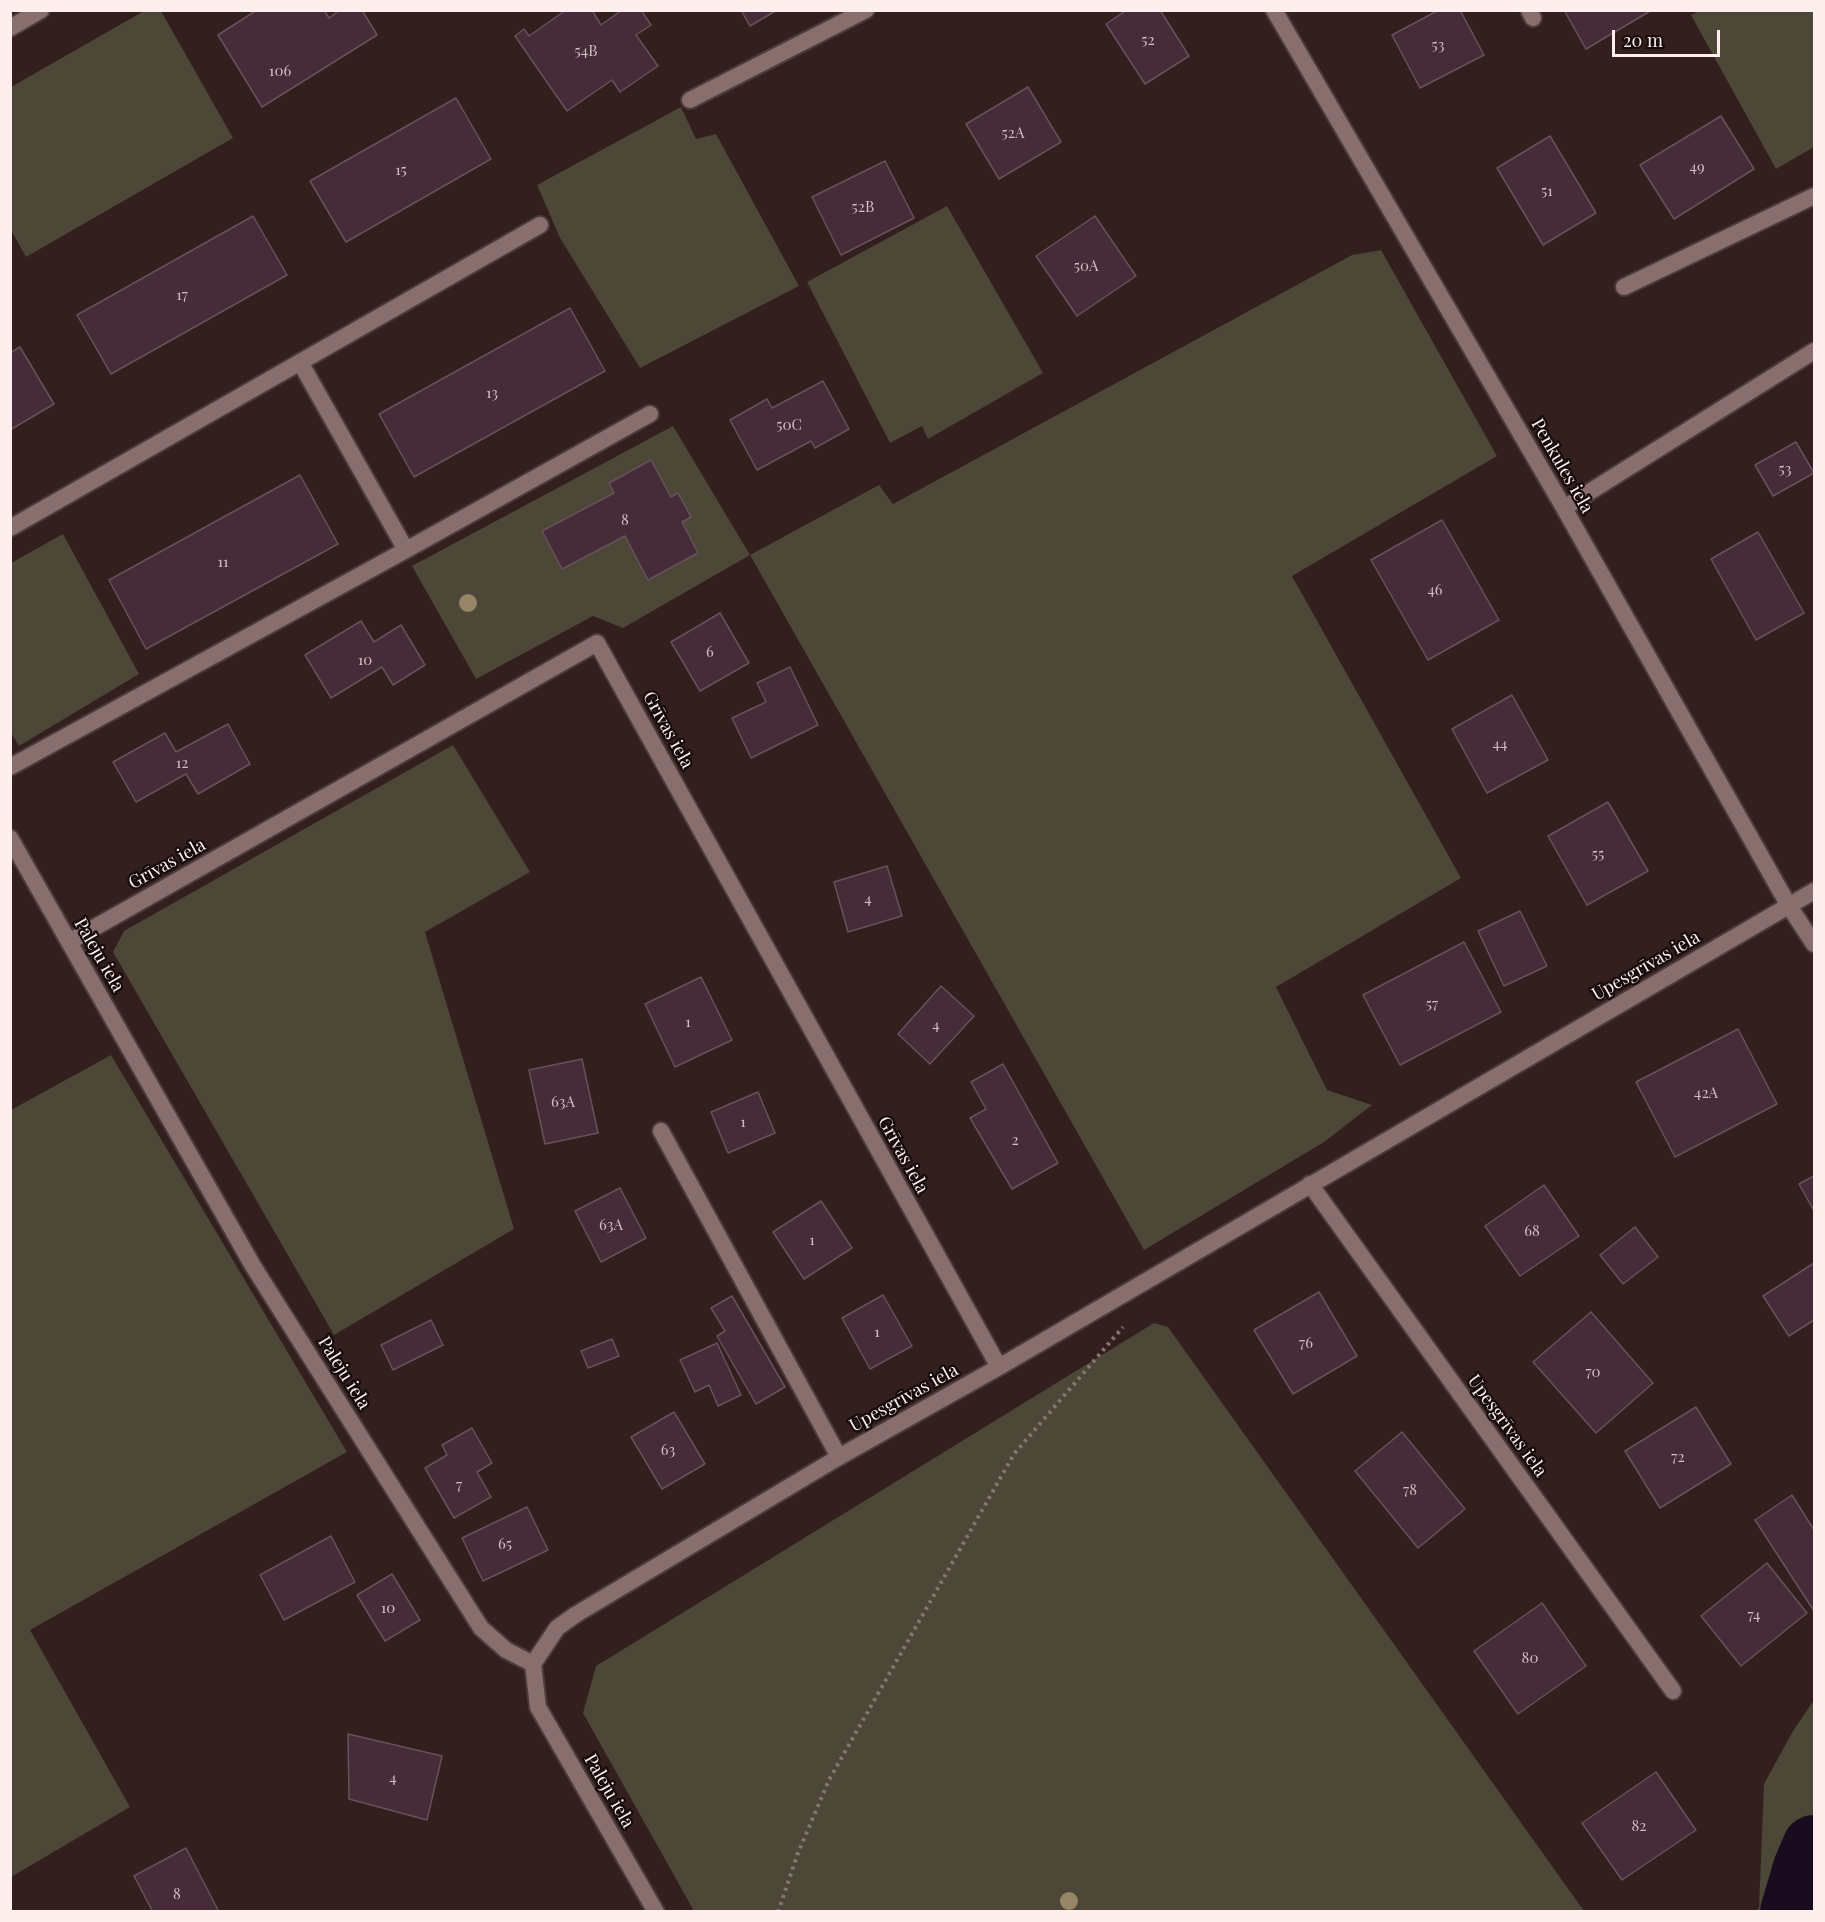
<!DOCTYPE html>
<meta charset="utf-8">
<style>
body{margin:0}
#map{position:relative;width:1825px;height:1922px;overflow:hidden;background:#331f1e;font-family:"Playfair Display",serif}
canvas{display:block}
.frame{position:absolute;inset:0;border:12px solid #feefee;pointer-events:none}
.scale{position:absolute;left:1612px;top:30px;width:108px;height:27px;box-sizing:border-box;border:3px solid #feefee;border-top:0;padding-left:8px;font-size:18px;line-height:21px;white-space:nowrap;color:#feefee;-webkit-text-stroke:4px #150c0b;paint-order:stroke}
</style>
<div id="map">
<canvas width="1825" height="1922"></canvas>
<div class="frame"></div>
<div class="scale">20 m</div>
</div>
<script>
const g = document.querySelector('canvas').getContext('2d');
g.lineJoin = 'round';
function fill(path, color) {
  g.fillStyle = color;
  g.fill(path, 'evenodd');
}
function poly(rows) {
  const path = new Path2D();
  for (const r of rows) {
    path.moveTo(r[0], r[1]);
    for (let i = 2; i < r.length; i += 2) path.lineTo(r[i], r[i + 1]);
  }
  return path;
}
function strokePath(path, color, width, dash) {
  g.strokeStyle = color;
  g.lineWidth = width;
  g.lineCap = dash ? 'butt' : 'round';
  g.setLineDash(dash || []);
  g.stroke(path);
}
function drawText(font, color, halo, rows, align = 'center') {
  g.font = font + ' "Playfair Display",serif';
  g.lineWidth = 4.5;
  g.setLineDash([]);
  g.textBaseline = 'middle';
  g.strokeStyle = halo;
  g.fillStyle = color;
  for (const [text, x, y, turn = 0] of rows) {
    g.save();
    g.translate(x, y);
    g.rotate((+turn || 0) * Math.PI / 180);
    g.textAlign = isNaN(turn) ? turn : align;
    if (halo) g.strokeText(text, 0, 0);
    g.fillText(text, 0, 0);
    g.restore();
  }
}
fill(poly([
 [144,11,161,11,233,138,26,257,11,230,11,87],
 [1699,11,1814,11,1814,147,1776,169,1691,15],
 [681,107,696,139,716,134,799,286,640,368,560,238,537,185],
 [947,206,1043,373,928,439,922,426,890,443,807,282],
 [1381,250,1497,456,1292,576,1461,878,1276,987,1327,1090,1372,1105,1324,1142,1144,1250,750,555,623,628,593,616,476,679,412,566,673,426,750,555,879,485,893,504,1352,255],
 [63,534,139,674,19,746,10,731,11,563],
 [453,745,530,872,425,932,514,1229,334,1335,113,952,124,931],
 [111,1055,347,1452,30,1630,130,1807,11,1877,11,1110],
 [1154,1323,1168,1327,1584,1911,694,1911,583,1713,596,1666],
 [1814,1700,1814,1911,1755,1911,1759,1908,1764,1784,1793,1731]
]), '#4c4736');
strokePath(poly([
 [1792,1912,1805,1868,1814,1847]
]), '#190c1f', 64);
const building = poly([
 [257,10,324,10,329,18,340,10,362,10,377,35,262,107,218,35,257,10],
 [566,10,592,10,601,25,622,10,641,10,651,25,636,35,658,66,620,92,612,80,567,111,515,36,524,29,529,36,566,10],
 [741,10,777,10,750,26,741,10],
 [1127,10,1160,10,1189,56,1145,84,1106,24,1127,10],
 [1439,10,1460,10,1484,55,1420,88,1392,35,1439,10],
 [1564,10,1652,10,1586,49,1564,10],
 [1028,87,1061,142,999,179,966,124,1028,87],
 [456,98,491,159,346,242,310,181,456,98],
 [1721,116,1754,169,1674,219,1640,165,1721,116],
 [1550,136,1596,213,1543,245,1497,168,1550,136],
 [885,161,914,218,841,255,812,197,885,161],
 [253,216,287,275,111,374,77,315,253,216],
 [1095,216,1136,276,1077,316,1036,256,1095,216],
 [570,308,605,371,414,477,379,414,570,308],
 [20,347,54,404,10,430,10,353,20,347],
 [823,381,849,429,815,448,811,441,757,470,730,420,767,399,772,408,823,381],
 [1796,442,1814,473,1773,496,1755,465,1796,442],
 [651,460,671,497,678,493,691,517,682,522,698,553,648,580,625,536,562,569,542,531,614,493,609,483,651,460],
 [300,475,338,544,146,649,109,580,300,475],
 [1442,520,1499,620,1428,660,1371,560,1442,520],
 [1758,532,1804,613,1756,640,1711,559,1758,532],
 [720,613,749,663,700,691,671,642,720,613],
 [361,621,374,642,401,625,425,665,393,685,382,667,331,698,305,655,361,621],
 [790,667,818,725,751,758,732,718,766,702,757,683,790,667],
 [1512,695,1548,760,1487,793,1452,729,1512,695],
 [228,724,250,764,198,794,186,774,136,802,113,762,165,733,176,752,228,724],
 [1608,802,1648,871,1587,905,1548,836,1608,802],
 [887,866,902,916,848,932,834,882,887,866],
 [1520,911,1547,966,1504,986,1478,931,1520,911],
 [1464,942,1501,1012,1400,1065,1363,995,1464,942],
 [701,977,732,1040,675,1067,645,1004,701,977],
 [941,986,974,1016,930,1064,898,1034,941,986],
 [1738,1029,1777,1104,1675,1157,1636,1082,1738,1029],
 [582,1059,598,1133,545,1144,529,1070,582,1059],
 [1003,1064,1058,1163,1012,1189,970,1118,986,1109,971,1082,1003,1064],
 [758,1092,775,1133,728,1153,711,1112,758,1092],
 [1814,1176,1814,1211,1799,1184,1814,1176],
 [1544,1185,1579,1236,1520,1276,1485,1226,1544,1185],
 [620,1188,646,1238,601,1262,575,1211,620,1188],
 [821,1201,852,1248,804,1279,773,1232,821,1201],
 [1635,1227,1658,1257,1623,1284,1600,1255,1635,1227],
 [1814,1263,1814,1320,1789,1336,1763,1296,1814,1263],
 [1319,1292,1357,1356,1293,1394,1254,1330,1319,1292],
 [883,1295,912,1346,870,1369,842,1318,883,1295],
 [732,1296,785,1387,756,1404,717,1336,725,1331,711,1308,732,1296],
 [1591,1312,1653,1383,1596,1433,1533,1362,1591,1312],
 [431,1320,443,1345,393,1370,381,1345,431,1320],
 [612,1339,619,1356,588,1368,581,1351,612,1339],
 [717,1343,741,1395,718,1406,709,1385,695,1392,680,1360,717,1343],
 [1696,1407,1731,1464,1660,1508,1625,1451,1696,1407],
 [674,1412,705,1464,662,1489,631,1437,674,1412],
 [472,1428,492,1463,477,1472,491,1497,454,1518,425,1468,447,1455,442,1445,472,1428],
 [1402,1432,1465,1509,1418,1548,1355,1471,1402,1432],
 [1792,1495,1814,1530,1814,1611,1755,1520,1792,1495],
 [527,1507,548,1550,483,1581,462,1538,527,1507],
 [331,1536,355,1582,284,1620,260,1575,331,1536],
 [1767,1563,1807,1613,1741,1666,1701,1616,1767,1563],
 [392,1574,420,1620,385,1641,357,1595,392,1574],
 [1542,1603,1586,1666,1518,1714,1474,1651,1542,1603],
 [348,1734,442,1756,427,1820,349,1799,348,1734],
 [1656,1772,1696,1830,1622,1880,1582,1823,1656,1772],
 [186,1848,219,1912,153,1912,134,1876,186,1848]
]);
fill(building, '#462c39');
strokePath(building, '#67525c', 1.5);
const service = poly([
 [690,100,866,10],
 [300,362,406,550],
 [10,528,540,225],
 [10,767,406,550,650,414],
 [661,1131,839,1457]
]);
const minor = poly([
 [1274,10,1564,508,1789,906,1814,944],
 [1529,10,1533,18],
 [10,28,41,10],
 [1624,287,1814,196],
 [1564,508,1814,351],
 [10,838,253,1266,481,1628,506,1650,533,1664],
 [69,942,597,643,999,1367],
 [1310,1184,1673,1691],
 [533,1664,557,1628,575,1615,839,1457,999,1367,1814,891],
 [533,1664,538,1707,656,1912]
]);
strokePath(service, '#4c3b3b', 20);
strokePath(minor, '#4c3b3b', 20);
strokePath(poly([
 [778,1912,798,1853,829,1780,1014,1454,1123,1327]
]), '#877574', 4, [3, 4.5]);
strokePath(service, '#886f6d', 16);
strokePath(minor, '#886f6d', 16);
g.fillStyle = '#978567';
for (const [x, y] of [
 [468,603],
 [1069,1901]
]) {
  g.beginPath();
  g.arc(x, y, 9, 0, 2 * Math.PI);
  g.fill();
}
drawText('15px', '#d0bec1', null, [
 ["52",1148,40],
 ["53",1438,45],
 ["54B",586,51],
 ["106",280,71],
 ["52A",1013,133],
 ["49",1697,167],
 ["15",401,170],
 ["51",1547,191],
 ["52B",863,207],
 ["50A",1086,266],
 ["17",182,295],
 ["13",492,393],
 ["50C",789,425],
 ["53",1785,469],
 ["8",625,520],
 ["11",223,562],
 ["46",1435,590],
 ["6",710,652],
 ["10",365,660],
 ["44",1500,744],
 ["12",182,763],
 ["55",1598,854],
 ["4",868,899],
 ["57",1432,1004],
 ["1",688,1022],
 ["4",936,1025],
 ["42A",1706,1093],
 ["63A",563,1102],
 ["1",743,1122],
 ["2",1015,1140],
 ["63A",611,1225],
 ["68",1532,1231],
 ["1",812,1240],
 ["1",877,1332],
 ["76",1306,1343],
 ["70",1593,1372],
 ["63",668,1450],
 ["72",1678,1457],
 ["7",459,1485],
 ["78",1410,1490],
 ["65",505,1544],
 ["10",388,1608],
 ["74",1754,1615],
 ["80",1530,1658],
 ["4",393,1778],
 ["82",1639,1826],
 ["8",177,1894]
]);
drawText('18px', '#feefee', '#150c0b', [
 ["Penkules iela",1562,466,60],
 ["Grīvas iela",668,730,61],
 ["Grīvas iela",167,864,-29],
 ["Paleju iela",99,955,60],
 ["Upesgrīvas iela",1646,966,-30],
 ["Grīvas iela",903,1155,61],
 ["Paleju iela",344,1373,58],
 ["Upesgrīvas iela",904,1398,-29],
 ["Upesgrīvas iela",1507,1426,54],
 ["Paleju iela",609,1791,60]
]);
</script>
